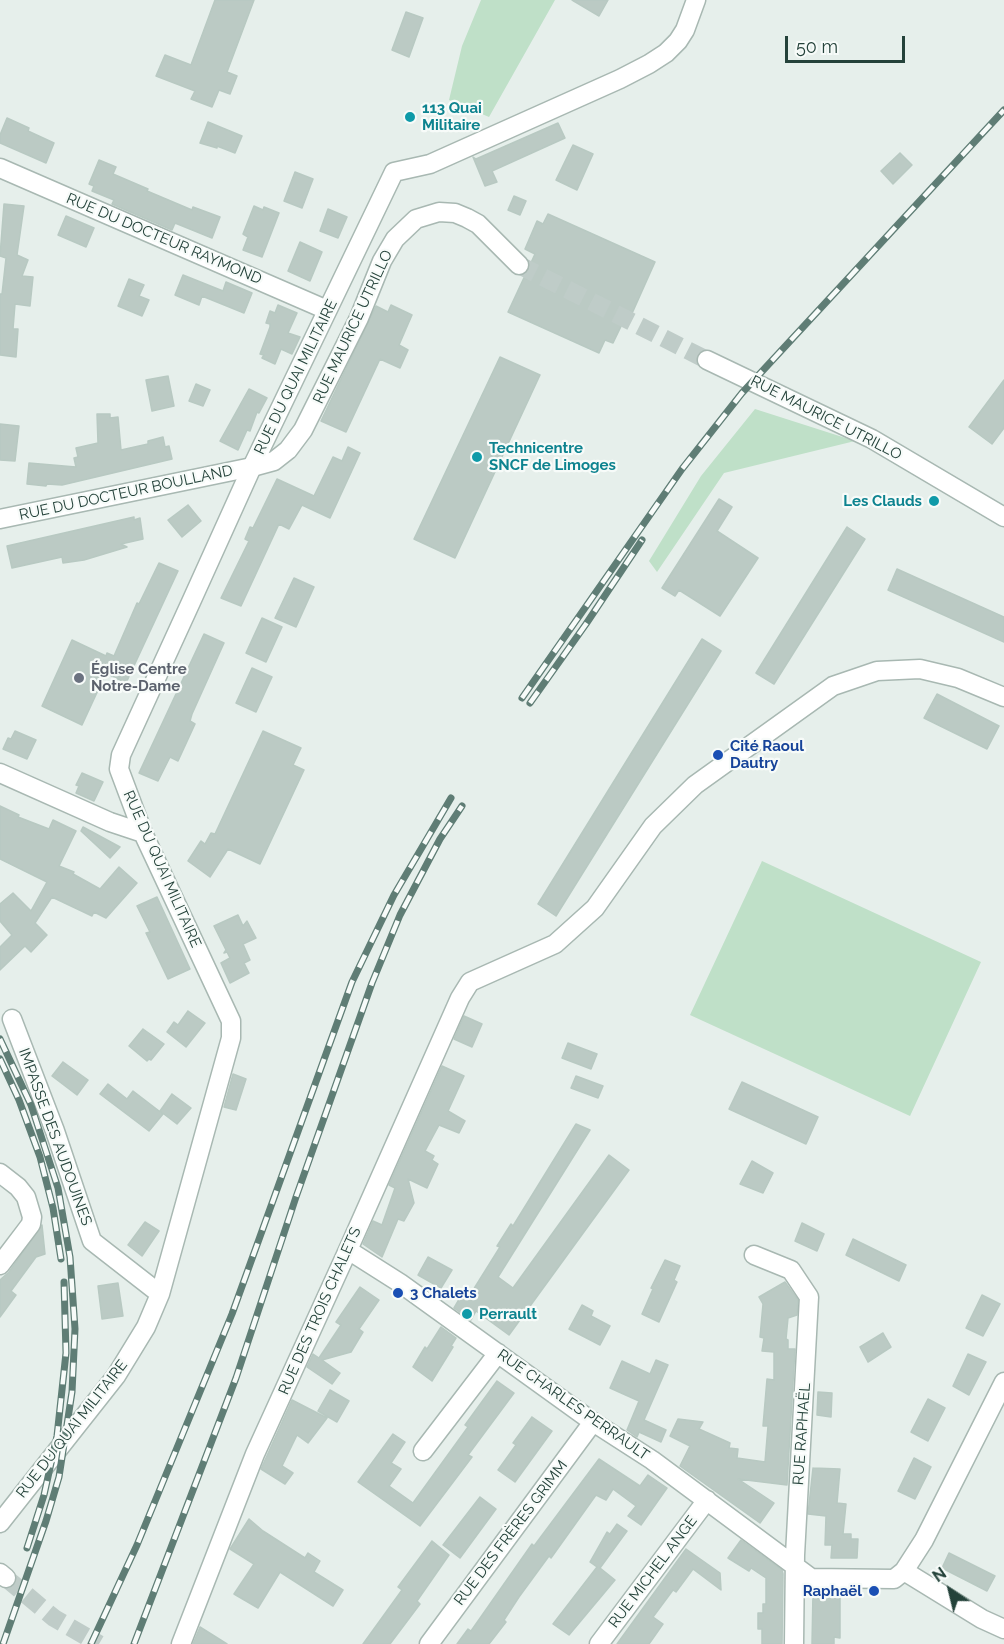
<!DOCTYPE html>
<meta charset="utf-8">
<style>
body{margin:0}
#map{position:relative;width:1004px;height:1644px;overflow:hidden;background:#e6efeb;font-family:Raleway,sans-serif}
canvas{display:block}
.north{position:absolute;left:920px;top:1560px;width:60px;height:60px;-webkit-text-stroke:4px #f7fbf9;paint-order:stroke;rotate:325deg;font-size:16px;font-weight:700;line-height:24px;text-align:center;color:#24423a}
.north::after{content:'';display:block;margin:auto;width:21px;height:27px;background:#24423a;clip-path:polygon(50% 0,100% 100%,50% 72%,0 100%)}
.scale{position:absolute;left:785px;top:36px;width:120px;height:27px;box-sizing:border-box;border:3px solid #24423a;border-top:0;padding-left:8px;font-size:18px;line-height:21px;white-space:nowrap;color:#24423a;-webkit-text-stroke:4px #f7fbf9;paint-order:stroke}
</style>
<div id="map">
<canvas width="1004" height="1644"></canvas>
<div class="north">N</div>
<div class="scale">50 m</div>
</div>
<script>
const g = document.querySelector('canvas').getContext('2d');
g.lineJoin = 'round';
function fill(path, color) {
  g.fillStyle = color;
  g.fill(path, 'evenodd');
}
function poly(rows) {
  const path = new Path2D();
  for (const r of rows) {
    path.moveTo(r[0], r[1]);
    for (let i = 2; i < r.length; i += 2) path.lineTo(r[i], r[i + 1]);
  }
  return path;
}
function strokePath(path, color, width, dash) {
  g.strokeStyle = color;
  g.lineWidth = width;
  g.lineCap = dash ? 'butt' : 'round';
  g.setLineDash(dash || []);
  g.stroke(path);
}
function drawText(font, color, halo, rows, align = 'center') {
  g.font = font + ' Raleway,sans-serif';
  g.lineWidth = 4.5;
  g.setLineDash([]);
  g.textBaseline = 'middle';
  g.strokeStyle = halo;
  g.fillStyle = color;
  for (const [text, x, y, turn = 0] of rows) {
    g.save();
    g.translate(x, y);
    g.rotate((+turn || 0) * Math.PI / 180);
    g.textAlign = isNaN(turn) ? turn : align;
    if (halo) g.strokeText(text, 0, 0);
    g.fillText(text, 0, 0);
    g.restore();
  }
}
fill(poly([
 [481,0,555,0,489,117,449,100,462,46],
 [755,409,855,441,724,473,657,572,649,561,701,476],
 [762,861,981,962,910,1116,690,1015]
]), '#bfe0c8');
const building = poly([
 [215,0,254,0,227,72,237,76,230,94,219,90,212,107,191,99,195,91,156,76,165,55,191,65,215,0],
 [572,0,608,0,599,16,572,0],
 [406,12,423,18,409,57,392,50,406,12],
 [7,118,29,128,28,131,54,143,46,163,0,143,0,135,7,118],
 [208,122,242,136,235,153,217,146,217,148,200,143,208,122],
 [558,123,565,138,492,171,497,182,485,186,473,157,476,159,558,123],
 [573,145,593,154,577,190,556,180,573,145],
 [900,153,912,165,893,184,881,171,900,153],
 [99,160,116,167,113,174,148,189,147,191,192,210,193,207,220,217,212,238,175,223,172,230,112,204,114,200,92,191,94,186,89,184,99,160],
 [295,172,313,179,302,208,284,201,295,172],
 [514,196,526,201,520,215,508,210,514,196],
 [4,204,24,206,17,255,28,260,22,276,33,277,30,306,15,304,13,329,18,329,16,357,0,355,0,294,2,294,6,258,0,256,4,204],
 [254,206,263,210,264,207,279,213,262,257,243,250,248,237,243,234,254,206],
 [328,209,347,217,338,238,320,231,328,209],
 [548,214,655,262,630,318,626,316,613,343,605,340,599,353,508,312,535,254,525,249,537,221,543,224,548,214],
 [66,216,94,228,86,247,58,235,66,216],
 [300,242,322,252,310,281,288,271,300,242],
 [183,275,223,291,226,282,252,293,244,313,202,296,199,305,175,295,183,275],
 [129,279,144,285,139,296,149,300,142,316,118,306,129,279],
 [278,305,297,313,288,333,300,337,292,354,281,349,275,364,262,358,264,355,260,354,270,327,270,324,266,323,270,311,275,313,278,305],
 [391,305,412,315,399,345,408,350,400,368,380,359,346,432,321,421,376,306,388,312,391,305],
 [500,357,540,375,455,558,414,539,500,357],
 [168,376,174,406,152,411,146,380,168,376],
 [1004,380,1004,428,992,444,969,427,1004,380],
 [196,384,210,390,203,406,189,401,196,384],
 [249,389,267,398,259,413,257,412,250,431,247,430,238,450,220,441,249,389],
 [97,414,110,414,110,418,118,417,121,450,148,444,148,441,163,437,165,447,169,446,172,459,62,485,47,484,46,486,27,484,29,463,76,467,74,458,78,457,76,448,98,443,97,414],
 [0,424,19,426,15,461,0,460,0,424],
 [348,447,360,453,330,518,302,505,289,529,279,524,241,606,221,598,249,541,245,539,250,527,253,528,277,479,314,496,333,457,342,461,348,447],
 [719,499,732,507,717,531,758,558,720,616,679,590,675,596,662,588,719,499],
 [188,505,201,521,182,537,168,520,188,505],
 [134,517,134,520,140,518,143,539,121,544,127,547,84,560,63,563,62,557,12,568,7,546,134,517],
 [847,527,865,539,774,684,756,673,847,527],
 [159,563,178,571,126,683,106,673,82,725,42,706,72,640,106,656,107,653,114,656,137,603,139,604,159,563],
 [897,569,1004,617,1004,642,888,590,897,569],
 [294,578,314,587,296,627,275,618,294,578],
 [262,618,282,627,266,662,246,653,262,618],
 [204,634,224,643,192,714,190,721,195,724,178,761,170,757,158,781,139,773,204,634],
 [702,639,721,651,556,916,538,904,702,639],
 [252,668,272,677,256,712,236,703,252,668],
 [937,694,999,726,987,749,924,718,937,694],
 [15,731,36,740,27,759,3,749,8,738,11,739,15,731],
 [263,731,301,748,293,765,304,770,260,864,228,849,210,877,188,861,201,841,205,844,211,833,215,834,263,731],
 [82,773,103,782,94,801,76,793,79,786,76,785,82,773],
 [0,806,19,815,18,817,49,829,53,820,76,831,59,866,74,872,73,874,100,889,119,867,137,883,106,918,94,912,92,916,52,897,35,923,47,935,31,952,25,946,0,970,0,947,12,935,0,921,0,904,13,893,31,911,47,882,0,859,0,806],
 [83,827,120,847,110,858,81,831,83,827],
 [157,897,190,969,168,979,146,933,150,932,137,906,157,897],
 [238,915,243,926,247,921,256,938,243,944,250,960,244,963,249,973,230,983,221,963,230,958,227,952,224,953,226,950,214,926,238,915],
 [188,1011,205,1023,186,1047,167,1032,174,1022,178,1025,188,1011],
 [464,1016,482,1024,472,1047,454,1039,464,1016],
 [143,1029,164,1044,151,1060,149,1059,147,1061,129,1046,143,1029],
 [568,1043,597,1054,591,1069,562,1058,568,1043],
 [63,1062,88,1080,77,1095,52,1076,63,1062],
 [442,1066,464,1076,448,1111,465,1121,459,1133,439,1125,425,1151,434,1156,432,1160,438,1164,427,1188,408,1179,414,1203,404,1221,398,1219,382,1257,363,1244,373,1221,382,1225,395,1188,389,1185,442,1066],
 [233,1074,246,1079,236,1110,224,1107,233,1074],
 [576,1076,603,1086,598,1098,571,1088,576,1076],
 [742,1082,818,1117,806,1144,729,1109,742,1082],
 [108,1084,127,1099,133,1091,163,1114,149,1131,100,1094,108,1084],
 [172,1094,191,1108,177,1124,160,1111,172,1094],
 [576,1124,590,1130,498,1277,513,1288,609,1155,629,1170,509,1335,476,1311,471,1320,454,1308,464,1291,470,1295,500,1247,497,1246,511,1224,513,1226,576,1124],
 [752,1161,773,1173,763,1193,740,1184,752,1161],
 [145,1222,159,1231,142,1256,128,1245,145,1222],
 [802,1223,824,1234,817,1251,795,1241,802,1223],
 [42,1225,45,1254,36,1257,11,1291,16,1295,0,1317,0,1280,9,1272,42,1225],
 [853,1239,906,1265,899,1281,846,1255,853,1239],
 [428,1257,452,1270,441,1288,418,1275,428,1257],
 [665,1260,680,1266,674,1280,677,1282,659,1322,642,1314,653,1289,651,1288,665,1260],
 [785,1282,798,1300,797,1315,788,1318,786,1339,788,1340,788,1349,795,1349,787,1485,738,1479,774,1503,760,1523,680,1466,690,1446,670,1436,678,1419,703,1422,699,1429,730,1443,729,1448,738,1449,737,1458,765,1462,768,1426,763,1426,767,1379,774,1380,774,1352,762,1351,764,1338,760,1337,763,1304,759,1297,785,1282],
 [118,1283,123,1316,102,1319,98,1286,118,1283],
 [360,1287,379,1300,359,1329,363,1332,351,1352,322,1360,340,1373,332,1384,307,1367,313,1354,319,1358,341,1325,336,1322,360,1287],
 [982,1295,1000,1304,983,1336,966,1328,982,1295],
 [582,1305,593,1311,591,1316,610,1326,600,1345,569,1329,582,1305],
 [441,1327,456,1338,451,1346,453,1347,432,1381,413,1367,425,1347,427,1349,441,1327],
 [883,1333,891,1347,868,1362,860,1347,883,1333],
 [968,1354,986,1362,969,1395,953,1386,968,1354],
 [656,1360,668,1365,644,1420,666,1430,661,1442,639,1432,637,1437,627,1430,639,1401,610,1388,622,1361,650,1374,656,1360],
 [497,1381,514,1393,468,1455,472,1457,420,1526,358,1482,393,1434,405,1442,391,1463,401,1469,389,1486,413,1503,468,1427,465,1425,497,1381],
 [330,1390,349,1401,337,1422,318,1411,330,1390],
 [818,1392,832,1393,831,1417,817,1415,818,1392],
 [928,1399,945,1408,928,1441,911,1432,928,1399],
 [292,1400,327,1418,308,1443,297,1435,282,1466,293,1473,285,1484,261,1469,292,1400],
 [532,1417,552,1431,515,1482,498,1470,516,1445,513,1443,532,1417],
 [914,1458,931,1467,915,1499,898,1491,914,1458],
 [599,1459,640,1486,648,1475,667,1488,641,1525,628,1516,636,1506,613,1489,606,1500,596,1495,551,1558,549,1556,519,1597,504,1620,506,1622,489,1644,457,1644,468,1629,471,1631,532,1544,534,1546,599,1459],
 [813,1468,840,1469,837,1503,846,1504,843,1534,851,1534,851,1539,858,1539,857,1558,831,1558,832,1545,825,1545,826,1516,808,1514,813,1468],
 [480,1497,496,1509,460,1558,443,1545,480,1497],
 [249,1519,263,1531,305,1558,308,1553,320,1561,314,1572,343,1590,333,1606,280,1572,258,1608,234,1594,254,1564,230,1549,249,1519],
 [617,1524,627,1531,600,1568,615,1580,569,1635,553,1624,597,1567,590,1562,607,1532,610,1534,617,1524],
 [741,1540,782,1570,783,1574,782,1644,762,1644,762,1629,758,1629,758,1613,763,1613,763,1604,766,1604,766,1578,751,1568,749,1571,728,1558,741,1540],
 [432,1541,449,1555,417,1601,420,1604,390,1644,363,1644,402,1590,398,1587,432,1541],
 [686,1549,720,1573,721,1590,693,1569,676,1592,673,1590,653,1617,663,1624,649,1644,617,1644,686,1549],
 [949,1553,995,1576,987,1591,942,1568,949,1553],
 [813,1592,840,1592,840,1638,834,1637,834,1644,812,1644,813,1592],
 [200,1627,227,1644,193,1644,200,1627]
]);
fill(building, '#bbcac4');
strokePath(building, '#b8c9c2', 1.5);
strokePath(poly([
 [6,1578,54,1618,99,1644]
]), '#bfccc8', 18, [18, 9]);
strokePath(poly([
 [519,265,707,360]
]), '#bfccc8', 18, [18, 9]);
const minor = poly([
 [0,168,327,310],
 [0,773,110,822,143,833],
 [12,1019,55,1131,92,1241,160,1294],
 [0,1173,18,1187,26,1197,32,1217,31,1224,25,1232,0,1265],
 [348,1250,400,1283,593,1422,652,1460,811,1578,894,1579,904,1571,924,1540,1004,1382],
 [754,1255,791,1270,809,1297,795,1555,794,1644],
 [423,1451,498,1353],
 [0,1523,116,1376,146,1327,160,1294,231,1038,231,1021,143,833,119,769,121,755,191,602,252,467,394,172,430,164,620,79,649,64,666,53,678,41,685,30,696,0],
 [904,1571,982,1619,1004,1629],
 [0,1573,6,1578],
 [181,1644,255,1454,348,1250,460,998,470,982,555,944,595,908,653,826,695,785,833,686,877,671,920,669,958,678,1004,697],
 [429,1644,593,1422],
 [599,1644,707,1500]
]);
const tertiary = poly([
 [707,360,872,439,1004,517],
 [0,519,252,467,274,461,288,450,303,430,359,318,382,261,395,239,416,219,439,212,455,213,467,218,478,224,519,265]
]);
strokePath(minor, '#a8b8b2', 21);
strokePath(tertiary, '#a8b8b2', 21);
strokePath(minor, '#fff', 18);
strokePath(tertiary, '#fff', 18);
const rail = poly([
 [522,698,682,469,742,393,1004,110],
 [530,703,586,624,642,540],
 [0,1039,31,1105,58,1188,70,1257,75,1329,72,1392,59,1477,46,1521,3,1644],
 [0,1059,19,1100,40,1157,53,1208,61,1259],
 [27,1548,44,1495,57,1436,66,1353,64,1282],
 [91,1644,137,1545,232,1314,352,982,394,895,451,798],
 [134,1644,236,1378,296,1197,372,983,400,915,440,839,462,806]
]);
strokePath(rail, '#5f7d75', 7);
strokePath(rail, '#f7fbf9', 4.5, [14]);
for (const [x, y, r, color] of [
 [410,117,6,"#0f9aa8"],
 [477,457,6,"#0f9aa8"],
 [934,501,6,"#0f9aa8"],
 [79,678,6,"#6b7280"],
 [718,755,6,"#1a4fb4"],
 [398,1293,6,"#1a4fb4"],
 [467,1314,6,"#0f9aa8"],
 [874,1591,6,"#1a4fb4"]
]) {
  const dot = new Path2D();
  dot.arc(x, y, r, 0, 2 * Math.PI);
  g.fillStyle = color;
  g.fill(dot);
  strokePath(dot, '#f7fbf9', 2);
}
drawText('bold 15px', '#0d838f', '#f7fbf9', [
 ["113 Quai",422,108],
 ["Militaire",422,125],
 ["Technicentre",489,448],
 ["SNCF de Limoges",489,465],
 ["Les Clauds",922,501,"right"],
 ["Perrault",479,1314]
], 'left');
drawText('15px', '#24423a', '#f7fbf9', [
 ["RUE DU DOCTEUR RAYMOND",164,239,23],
 ["RUE MAURICE UTRILLO",353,327,-65],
 ["RUE DU QUAI MILITAIRE",296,377,-64],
 ["RUE MAURICE UTRILLO",826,418,27],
 ["RUE DU DOCTEUR BOULLAND",126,493,-12],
 ["RUE DU QUAI MILITAIRE",162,869,66],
 ["IMPASSE DES AUDOUINES",55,1137,70],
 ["RUE DES TROIS CHALETS",320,1311,-66],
 ["RUE CHARLES PERRAULT",573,1405,35],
 ["RUE DU QUAI MILITAIRE",72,1429,-52],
 ["RUE RAPHAËL",802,1434,-86],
 ["RUE DES FRÈRES GRIMM",511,1533,-53],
 ["RUE MICHEL ANGE",653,1572,-53]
]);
drawText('bold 15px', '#5b616d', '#f7fbf9', [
 ["Église Centre",91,669],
 ["Notre-Dame",91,686]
], 'left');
drawText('bold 15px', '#164399', '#f7fbf9', [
 ["Cité Raoul",730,746],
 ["Dautry",730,763],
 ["3 Chalets",410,1293],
 ["Raphaël",862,1591,"right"]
], 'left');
</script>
